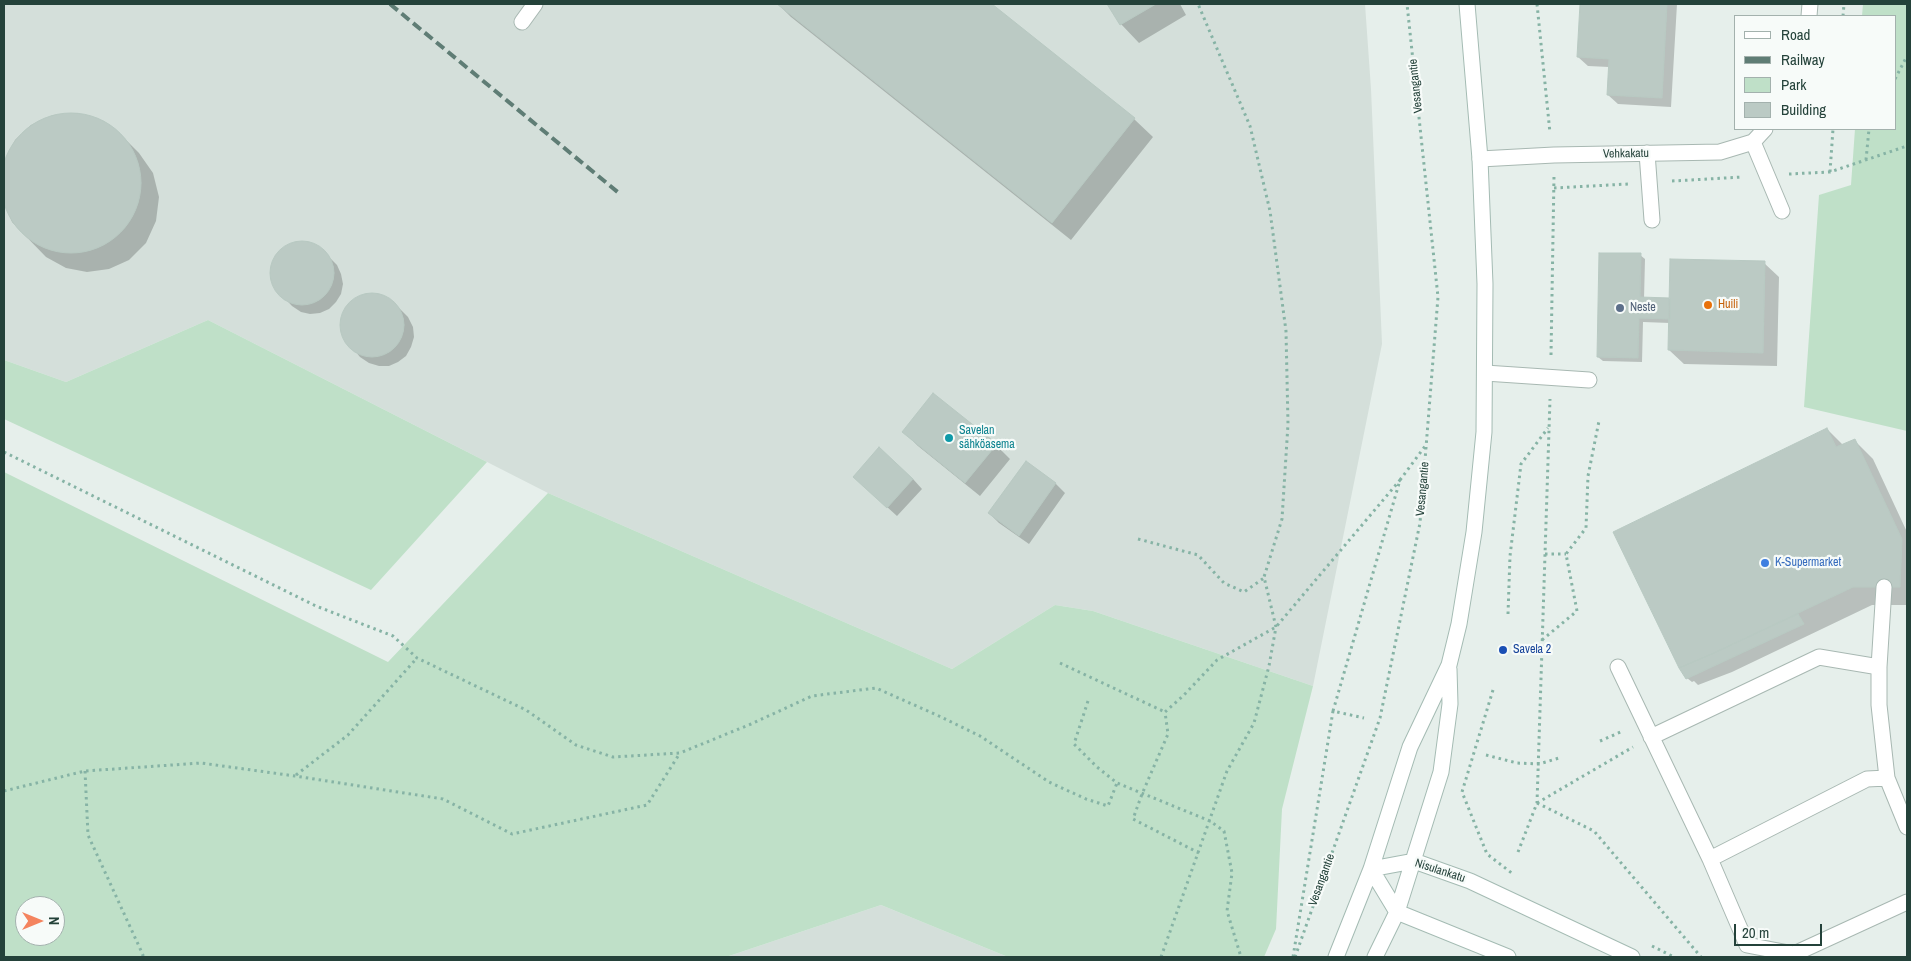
<!DOCTYPE html>
<meta charset="utf-8">
<style>
body{margin:0}
#map{position:relative;width:1911px;height:961px;overflow:hidden;background:#e6efeb;font-family:"Archivo Narrow",sans-serif}
canvas{display:block}
.frame{position:absolute;inset:0;border:5px solid #24423a;pointer-events:none}
.legend{position:absolute;left:1734px;top:15px;width:162px;height:115px;box-sizing:border-box;background:#f7fbf9;border:1px solid #a3b1ad;margin:0;padding:6px 9px;list-style:none;font-size:15px;color:#24423a}
.legend li{display:flex;align-items:center;gap:10px;height:25px}
.legend b{width:25px;border:1px solid #a3b1ad}
.north{position:absolute;left:15px;top:896px;width:50px;height:50px;box-sizing:border-box;background:#f7fbf9;border:1px solid #a3b1ad;border-radius:50%;rotate:90deg;font-size:14px;font-weight:700;line-height:20px;text-align:center;color:#24423a}
.north::after{content:'';display:block;margin:auto;width:18px;height:22px;background:#f4845f;clip-path:polygon(50% 0,100% 100%,50% 72%,0 100%)}
.scale{position:absolute;left:1734px;top:924px;width:88px;height:22px;box-sizing:border-box;border:2px solid #24423a;border-top:0;padding-left:6px;font-size:15px;line-height:18px;white-space:nowrap;color:#24423a;-webkit-text-stroke:4px #f7fbf9;paint-order:stroke}
</style>
<div id="map">
<canvas width="1911" height="961"></canvas>
<div class="frame"></div>
<ul class="legend">
<li><b style="height:6px;background:#fff"></b>Road</li>
<li><b style="height:6px;background:#5f7d75"></b>Railway</li>
<li><b style="height:14px;background:#bfe0c8"></b>Park</li>
<li><b style="height:14px;background:#bbcac4"></b>Building</li>
</ul>
<div class="north">N</div>
<div class="scale">20 m</div>
</div>
<script>
const g = document.querySelector('canvas').getContext('2d');
g.lineJoin = 'round';
function fill(path, color) {
  g.fillStyle = color;
  g.fill(path, 'evenodd');
}
function poly(rows) {
  const path = new Path2D();
  for (const r of rows) {
    if (r.length === 3) {
      path.moveTo(r[0] + r[2], r[1]);
      path.arc(r[0], r[1], r[2], 0, 2 * Math.PI);
      continue;
    }
    path.moveTo(r[0], r[1]);
    for (let i = 2; i < r.length; i += 2) path.lineTo(r[i], r[i + 1]);
  }
  return path;
}
function strokePath(path, color, width, dash) {
  g.strokeStyle = color;
  g.lineWidth = width;
  g.lineCap = dash ? 'butt' : 'round';
  g.setLineDash(dash || []);
  g.stroke(path);
}
function drawText(font, color, halo, rows, align = 'center') {
  g.font = font + ' "Archivo Narrow",sans-serif';
  g.lineWidth = 4.5;
  g.setLineDash([]);
  g.textBaseline = 'middle';
  g.strokeStyle = halo;
  g.fillStyle = color;
  for (const [text, x, y, turn = 0] of rows) {
    g.save();
    g.translate(x, y);
    g.rotate((+turn || 0) * Math.PI / 180);
    g.textAlign = isNaN(turn) ? turn : align;
    if (halo) g.strokeText(text, 0, 0);
    g.fillText(text, 0, 0);
    g.restore();
  }
}
fill(poly([
 [4,4,1365,4,1371,89,1382,344,1313,686,1093,611,1055,605,952,669,548,493,208,320,66,382,4,360],
 [881,905,1008,957,726,957]
]), '#d4dfda');
fill(poly([
 [1863,4,1907,4,1907,431,1804,407,1819,195,1851,185,1855,129,1895,129,1895,16,1862,16],
 [208,320,487,462,371,590,4,419,4,360,66,382],
 [4,472,388,662,548,493,952,669,1055,605,1093,611,1313,686,1282,809,1276,929,1264,957,1008,957,881,905,726,957,4,957],
 [25,906,55,906,55,936,25,936]
]), '#bfe0c8');
fill(poly([
 [778,4,990,4,1134,119,1153,137,1071,240,791,17],
 [1109,4,1180,4,1186,15,1139,43,1121,24],
 [1581,4,1677,4,1671,107,1618,104,1608,95,1609,67,1588,66,1578,57],
 [77,113,100,120,120,134,139,153,153,173,159,197,156,221,146,243,129,260,109,269,87,272,66,268,46,257,12,222,4,203,4,162,15,140,31,125,53,115],
 [300,242,310,243,320,248,337,265,341,274,343,284,341,294,336,302,329,309,320,313,310,314,301,312,292,306,276,289,272,279,271,269,275,259,281,250,290,245],
 [1640,255,1645,259,1644,299,1671,299,1764,263,1779,277,1777,366,1684,364,1669,350,1670,323,1643,322,1642,362,1603,361,1598,357],
 [371,294,382,295,391,300,408,317,413,327,414,337,411,347,406,356,398,362,389,366,379,366,369,363,360,357,344,338,342,328,342,318,346,309,353,301,362,296],
 [1827,429,1843,445,1855,441,1873,459,1907,532,1907,605,1872,605,1732,672,1698,685,1694,681,1692,682,1687,678],
 [904,432,996,445,1010,459,980,496,918,446],
 [1026,462,1056,484,1065,493,1029,544,999,523,989,513],
 [913,479,922,489,897,516,864,486]
]), '#0003');
const building = poly([
 [777,4,992,4,1135,118,1052,223,777,4],
 [1107,4,1156,4,1120,25,1107,4],
 [1580,4,1667,4,1662,98,1607,95,1609,59,1577,57,1580,4],
 [71,183,70],
 [302,273,32],
 [1599,253,1641,253,1640,297,1670,298,1670,319,1639,318,1638,358,1597,357,1599,253],
 [1670,259,1765,261,1763,353,1668,350,1670,259],
 [372,325,32],
 [933,393,997,444,965,483,902,432,933,393],
 [1827,428,1836,447,1855,439,1902,539,1900,587,1853,587,1714,653,1679,668,1613,532,1827,428],
 [879,447,913,479,887,508,853,477,879,447],
 [1026,461,1056,483,1019,536,988,513,1026,461],
 [1798,614,1804,624,1686,679,1679,668,1714,653,1798,614]
]);
fill(building, '#bbcac4');
strokePath(building, '#b8c9c2', 1);
const lane = poly([
 [1753,142,1782,211],
 [1647,153,1652,220],
 [1485,373,1589,380],
 [1884,587,1879,667,1879,705,1887,778],
 [1618,667,1710,859,1747,945,1794,954,1907,902],
 [1651,737,1819,657,1879,667],
 [1710,859,1867,779,1887,778,1907,827]
]);
const street = poly([
 [1809,16,1810,4],
 [522,22,535,4],
 [1480,159,1554,155,1720,152,1753,142,1765,129]
]);
const secondary = poly([
 [1371,869,1414,861,1470,881,1632,957],
 [1371,869,1397,912,1508,957],
 [1336,957,1371,869,1410,747,1449,665,1459,624,1474,532,1484,432,1485,284,1480,159,1467,4],
 [1375,957,1397,912,1441,772,1450,704,1449,669]
]);
strokePath(lane, '#a8b8b2', 17);
strokePath(street, '#a8b8b2', 17);
strokePath(secondary, '#a4bbb3', 17);
strokePath(poly([
 [1537,4,1550,133],
 [1843,16,1844,4],
 [1895,79,1907,56],
 [1866,160,1869,129],
 [1830,172,1833,129],
 [1789,174,1830,172,1907,146],
 [1672,181,1743,177],
 [1554,188,1628,184],
 [1551,355,1554,176],
 [4,452,316,606,393,636,417,658,526,710,576,745,613,757,680,753,751,724,812,696,876,688,939,716,980,736,1049,782,1086,799,1108,806,1117,783],
 [1138,539,1198,555,1224,583,1244,592,1264,578],
 [1545,554,1566,554],
 [1508,614,1510,556,1521,464,1548,428],
 [1542,640,1577,611,1566,554,1586,528,1588,476,1599,421],
 [1060,663,1165,712],
 [1493,690,1462,792,1487,854,1513,874],
 [1088,701,1074,744,1097,767,1117,783,1210,821,1224,831,1232,873,1227,911,1241,957],
 [1333,711,1400,480,1426,445],
 [1600,741,1623,731],
 [1486,755,1517,763,1539,764,1559,758],
 [85,771,88,835,143,955,142,957],
 [296,775,348,735,417,658],
 [4,791,85,771,201,763,295,776,443,799,512,834,647,805,680,753],
 [1537,803,1594,831,1701,957],
 [1537,803,1633,747],
 [1518,852,1537,803,1550,399],
 [1199,853,1133,819,1142,794,1168,734,1165,712,1184,695,1217,660,1276,627,1400,480],
 [1652,946,1674,957],
 [1161,957,1227,771,1254,723,1269,666,1276,627,1264,577,1282,519,1288,424,1286,331,1270,211,1250,126,1198,4],
 [1293,957,1333,711,1364,718],
 [1295,957,1380,718,1420,523,1438,297,1407,4]
]), '#86b3a5', 3, [2.5, 4]);
strokePath(lane, '#fff', 15);
strokePath(street, '#fff', 15);
strokePath(secondary, '#fff', 15);
strokePath(poly([
 [390,4,620,194]
]), '#5f7d75', 4, [10, 5]);
for (const [x, y, r, color] of [
 [1708,305,5,"#e8710a"],
 [1620,308,5,"#5c6f8a"],
 [949,438,5,"#0f9aa8"],
 [1765,563,5,"#3f7fe0"],
 [1503,650,5,"#1a4fb4"]
]) {
  const dot = new Path2D();
  dot.arc(x, y, r, 0, 2 * Math.PI);
  g.fillStyle = color;
  g.fill(dot);
  strokePath(dot, '#f7fbf9', 2);
}
drawText('12px', '#24423a', '#f7fbf9', [
 ["Vesangantie",1416,86,-96],
 ["Vehkakatu",1626,154,-1],
 ["Vesangantie",1423,489,-85],
 ["Nisulankatu",1440,871,18],
 ["Vesangantie",1322,880,-70]
]);
drawText('12px', '#c56008', '#f7fbf9', [
 ["Huili",1718,305]
], 'left');
drawText('12px', '#4e5e75', '#f7fbf9', [
 ["Neste",1630,308]
], 'left');
drawText('12px', '#0d838f', '#f7fbf9', [
 ["Savelan",959,431],
 ["sähköasema",959,445]
], 'left');
drawText('12px', '#366cbe', '#f7fbf9', [
 ["K-Supermarket",1775,563]
], 'left');
drawText('12px', '#164399', '#f7fbf9', [
 ["Savela 2",1513,650]
], 'left');
</script>
